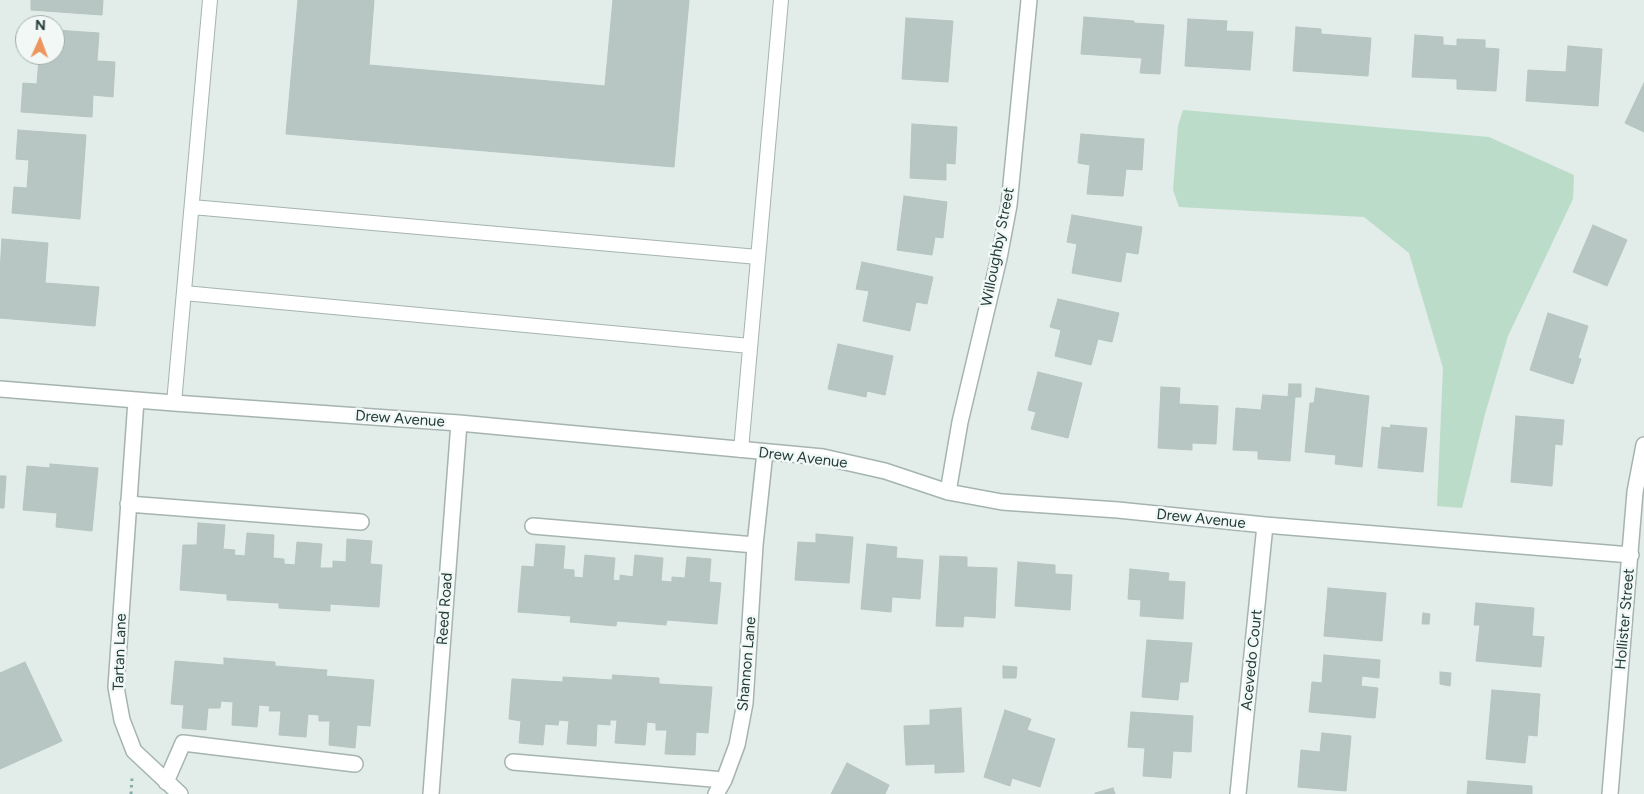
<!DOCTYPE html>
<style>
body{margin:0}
#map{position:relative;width:1644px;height:794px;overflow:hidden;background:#e2ece9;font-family:Figtree,sans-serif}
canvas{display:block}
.north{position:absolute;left:15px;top:15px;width:50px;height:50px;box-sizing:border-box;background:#f2f8f6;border:1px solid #9fadaa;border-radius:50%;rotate:2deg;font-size:14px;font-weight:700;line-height:20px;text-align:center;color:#223c39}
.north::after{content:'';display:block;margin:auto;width:18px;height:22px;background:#ed955e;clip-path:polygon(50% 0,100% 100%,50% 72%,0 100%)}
</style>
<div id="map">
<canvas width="1644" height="794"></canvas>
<div class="north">N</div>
</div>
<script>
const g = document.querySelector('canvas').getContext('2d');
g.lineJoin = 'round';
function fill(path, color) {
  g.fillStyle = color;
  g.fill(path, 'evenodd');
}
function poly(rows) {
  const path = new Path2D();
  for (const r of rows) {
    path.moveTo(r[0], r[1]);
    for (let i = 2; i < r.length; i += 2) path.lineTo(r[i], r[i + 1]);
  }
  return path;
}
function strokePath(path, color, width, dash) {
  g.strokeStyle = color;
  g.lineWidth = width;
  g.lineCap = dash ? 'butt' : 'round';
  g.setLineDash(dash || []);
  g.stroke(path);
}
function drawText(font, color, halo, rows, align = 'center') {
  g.font = font + ' Figtree,sans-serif';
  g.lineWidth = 5;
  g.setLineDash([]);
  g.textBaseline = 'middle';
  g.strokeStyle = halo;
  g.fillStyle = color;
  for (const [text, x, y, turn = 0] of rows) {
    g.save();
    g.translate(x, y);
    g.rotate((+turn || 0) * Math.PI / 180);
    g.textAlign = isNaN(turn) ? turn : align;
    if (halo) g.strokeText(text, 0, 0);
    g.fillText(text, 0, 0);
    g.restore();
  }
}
fill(poly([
 [1183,110,1489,137,1574,175,1573,199,1508,336,1485,414,1462,508,1437,506,1443,368,1409,253,1364,217,1179,207,1173,190,1178,126]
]), '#bbdcc9');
const building = poly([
 [31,0,103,0,102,15,31,10,31,0],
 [298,0,374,0,369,65,605,86,613,0,689,0,674,167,286,134,298,0],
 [1084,17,1134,21,1134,23,1164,25,1160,74,1140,73,1142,58,1081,54,1084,17],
 [906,18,953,21,948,82,902,79,906,18],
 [1188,19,1227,21,1226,31,1253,32,1250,70,1185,66,1188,19],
 [1296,27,1321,29,1321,34,1371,38,1368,76,1293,71,1296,27],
 [55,30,99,33,97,61,115,62,113,97,93,95,92,117,21,112,23,83,37,84,39,58,25,57,25,55,55,55,55,30],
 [1415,35,1443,37,1443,45,1457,46,1457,39,1485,40,1485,48,1499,49,1496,91,1457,89,1457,79,1412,77,1415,35],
 [1568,46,1602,49,1598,106,1526,101,1528,70,1566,72,1568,46],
 [1644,83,1644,132,1625,123,1644,83],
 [912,124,957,127,955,164,946,163,946,180,910,178,912,124],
 [18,130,86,135,80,219,12,213,14,187,27,188,29,160,16,159,18,130],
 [1081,134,1144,139,1142,170,1126,169,1123,196,1087,194,1090,165,1078,163,1081,134],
 [904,196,947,202,943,238,935,237,932,255,897,250,904,196],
 [1072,215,1142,227,1138,254,1126,252,1121,282,1072,273,1077,244,1067,242,1072,215],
 [1593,225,1627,240,1607,286,1573,272,1593,225],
 [2,239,48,243,45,283,99,287,95,326,0,318,0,273,2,239],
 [862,262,933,277,927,304,916,302,910,331,863,321,869,291,856,289,862,262],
 [1058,299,1119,313,1112,342,1098,339,1091,365,1055,356,1061,330,1050,327,1058,299],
 [1548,313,1588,326,1578,358,1581,359,1573,384,1530,370,1548,313],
 [838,344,893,356,885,395,867,391,866,397,828,389,838,344],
 [1038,372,1082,383,1068,438,1031,429,1036,412,1028,410,1038,372],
 [1289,384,1301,384,1301,397,1288,397,1289,384],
 [1161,387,1180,388,1179,404,1218,406,1216,444,1192,443,1192,450,1158,448,1161,387],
 [1316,388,1369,396,1362,467,1335,464,1336,455,1305,452,1310,403,1314,403,1316,388],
 [1263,395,1295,397,1290,461,1258,459,1258,451,1233,450,1236,408,1261,410,1263,395],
 [1516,416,1564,420,1562,445,1555,444,1552,486,1511,482,1516,416],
 [1391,425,1427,428,1423,472,1378,468,1382,427,1390,428,1391,425],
 [50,464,98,468,92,531,56,527,57,513,23,510,27,466,50,468,50,464],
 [0,476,6,476,4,508,0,508,0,476],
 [198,523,225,525,223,549,235,550,234,555,245,556,247,533,274,535,273,558,284,559,284,564,295,565,297,542,322,544,320,568,333,568,333,561,346,562,347,539,372,541,370,564,382,565,379,607,330,604,330,611,279,608,279,603,227,600,227,594,180,590,183,545,197,545,198,523],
 [816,534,853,537,849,583,795,580,798,542,816,543,816,534],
 [536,544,565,546,563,569,574,570,574,577,583,578,585,555,615,558,613,580,620,581,620,575,633,577,635,555,663,558,661,581,672,582,672,577,685,578,687,557,711,559,709,582,721,583,717,624,667,620,666,625,617,621,616,626,570,622,571,616,518,612,522,566,534,567,536,544],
 [867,544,897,547,896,558,923,560,920,599,892,597,891,612,861,609,867,544],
 [940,556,967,557,967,567,997,568,995,618,964,616,963,627,936,626,940,556],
 [1018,562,1055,565,1055,574,1072,575,1070,610,1015,606,1018,562],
 [1130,569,1169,573,1168,581,1185,582,1183,619,1140,616,1141,600,1128,599,1130,569],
 [1328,588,1386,593,1382,641,1324,636,1328,588],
 [1476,603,1534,608,1532,636,1544,637,1541,667,1476,661,1480,625,1474,625,1476,603],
 [1423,613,1430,614,1429,624,1422,624,1423,613],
 [1147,640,1192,643,1188,682,1180,682,1178,700,1142,697,1147,640],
 [1324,655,1380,660,1379,678,1362,676,1361,686,1378,688,1375,718,1309,712,1312,682,1322,683,1324,655],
 [224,658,275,662,275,666,327,670,326,676,374,680,370,726,357,725,355,748,329,745,330,721,319,721,319,715,308,714,306,737,279,735,281,711,269,711,270,706,259,705,257,727,232,725,233,702,221,701,220,708,208,708,206,730,182,728,184,705,171,704,175,661,224,665,224,658],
 [25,662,62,741,0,769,0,673,25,662],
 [1003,666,1017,667,1016,678,1003,678,1003,666],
 [1440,672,1451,673,1450,686,1440,684,1440,672],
 [613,675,659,678,659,684,712,687,708,733,696,732,695,755,665,754,667,730,656,730,656,723,647,722,645,745,615,743,617,720,610,720,610,725,597,724,596,746,567,744,569,721,559,720,558,725,545,724,543,745,519,743,521,721,509,719,512,679,563,682,563,677,612,680,613,675],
 [1492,690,1540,694,1537,736,1528,735,1525,763,1486,759,1492,690],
 [961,708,964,772,935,773,935,764,906,765,904,726,930,725,930,710,961,708],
 [1005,710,1031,719,1027,730,1055,739,1040,787,1012,778,1010,786,984,777,1005,710],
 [1131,712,1193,716,1191,752,1173,751,1171,778,1143,776,1145,748,1128,747,1131,712],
 [1322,733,1351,736,1346,791,1298,787,1301,750,1320,752,1322,733],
 [847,763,889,785,885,794,831,794,847,763],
 [1468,781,1532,786,1532,794,1467,794,1468,781],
 [1113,788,1115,794,1095,794,1095,793,1113,788]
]);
fill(building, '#b7c6c2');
strokePath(building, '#b4c5c0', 1);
const lane = poly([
 [192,207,758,257],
 [184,293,750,346],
 [174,403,210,0],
 [741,450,781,0]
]);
const street = poly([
 [0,389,174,403,459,423,823,457,885,471,948,492,1002,502,1118,510,1265,525,1631,555],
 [136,400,116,687,122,720,134,751,180,794],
 [948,492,960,422,999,258,1009,205,1029,0],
 [128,504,361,522],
 [533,526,755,545],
 [513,762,724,780],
 [166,782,183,743,355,764],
 [431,794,459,423],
 [716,794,724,780,737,745,745,703,755,545,765,452],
 [1238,794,1265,525],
 [1610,794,1635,492,1644,445]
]);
strokePath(lane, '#a5b4b1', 16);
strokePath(street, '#a5b4b1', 18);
strokePath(poly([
 [131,794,132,777]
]), '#83aea7', 3, [2.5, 4]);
strokePath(lane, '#fff', 14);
strokePath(street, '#fff', 15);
drawText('15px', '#223c39', '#f2f8f6', [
 ["Willoughby Street",998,247,-79],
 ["Drew Avenue",400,419,4],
 ["Drew Avenue",803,458,7],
 ["Drew Avenue",1201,519,6],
 ["Reed Road",445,609,-86],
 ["Hollister Street",1625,619,-85],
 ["Tartan Lane",120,652,-88],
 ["Acevedo Court",1252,660,-84],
 ["Shannon Lane",747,664,-85]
]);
</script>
